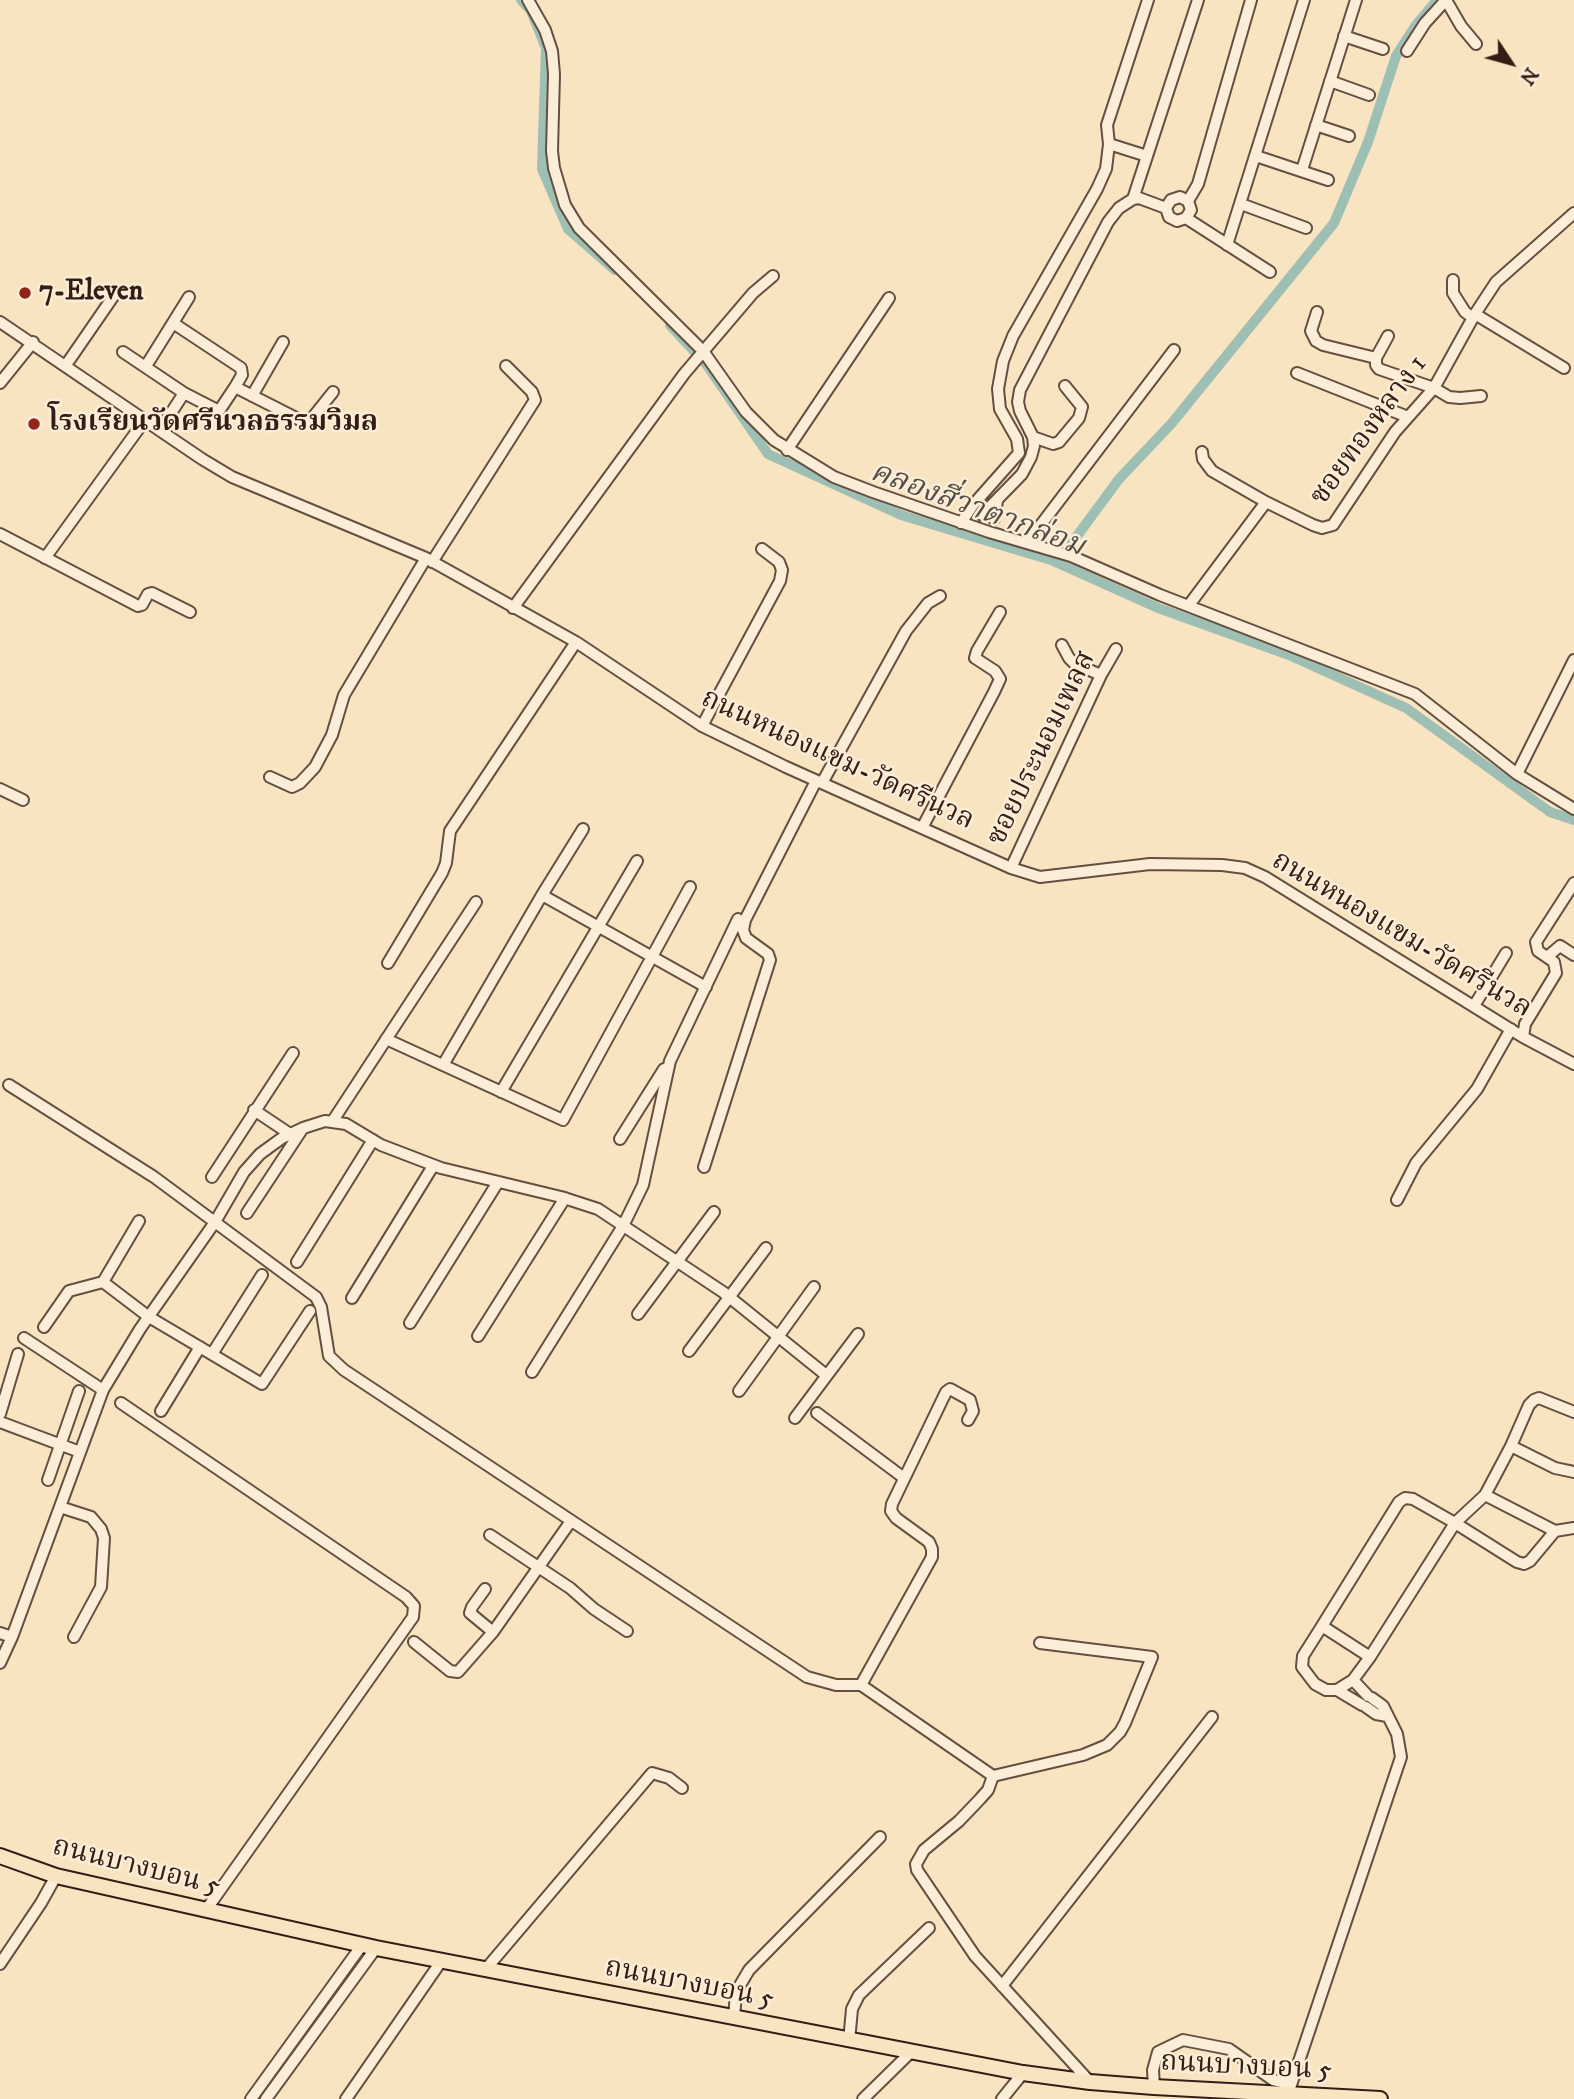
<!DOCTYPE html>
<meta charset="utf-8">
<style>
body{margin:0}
#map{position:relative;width:1574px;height:2099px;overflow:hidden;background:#f9e4c2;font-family:"IM FELL DW Pica",serif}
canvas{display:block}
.north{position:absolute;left:1476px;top:28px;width:70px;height:70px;-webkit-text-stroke:5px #fbedd7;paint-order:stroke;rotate:126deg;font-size:19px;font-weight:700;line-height:28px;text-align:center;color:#341d14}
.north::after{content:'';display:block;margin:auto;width:24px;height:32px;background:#341d14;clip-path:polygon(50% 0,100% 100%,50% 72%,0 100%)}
</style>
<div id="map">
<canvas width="1574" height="2099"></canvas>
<div class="north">N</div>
</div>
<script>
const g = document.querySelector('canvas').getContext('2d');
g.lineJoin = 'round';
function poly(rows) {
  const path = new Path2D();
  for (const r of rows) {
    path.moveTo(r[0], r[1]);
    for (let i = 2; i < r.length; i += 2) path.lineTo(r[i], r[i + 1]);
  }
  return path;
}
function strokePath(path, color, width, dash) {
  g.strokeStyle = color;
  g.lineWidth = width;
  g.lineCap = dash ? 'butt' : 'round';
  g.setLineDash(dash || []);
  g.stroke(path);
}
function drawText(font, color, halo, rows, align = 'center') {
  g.font = font + ' "IM FELL DW Pica","Noto Serif Thai",serif';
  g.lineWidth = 5;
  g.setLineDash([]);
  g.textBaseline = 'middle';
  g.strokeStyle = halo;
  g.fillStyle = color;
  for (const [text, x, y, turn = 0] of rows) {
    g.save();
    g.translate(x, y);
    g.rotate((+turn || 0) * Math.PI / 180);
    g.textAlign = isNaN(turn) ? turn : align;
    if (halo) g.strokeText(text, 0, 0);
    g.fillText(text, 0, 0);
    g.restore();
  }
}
strokePath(poly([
 [521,0,531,11,546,48,542,169,568,229,615,270],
 [670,325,706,364,768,454,901,515,1051,560,1158,608,1289,655,1406,708,1550,812,1574,820],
 [1060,559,1119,479,1172,423,1334,223,1368,142,1396,56,1416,25,1437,0]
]), '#9ebfb4', 10);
const minor = poly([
 [528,0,545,30,552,51,554,74,552,151,554,168,565,205,579,228,703,351,746,412,774,440,834,477,873,492,989,532,1071,556,1160,595,1415,694,1517,774,1574,809],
 [1446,0,1461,26,1476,44],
 [1344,36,1383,49],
 [1407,51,1425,23,1446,0],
 [1330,81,1369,95],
 [1316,125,1349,136],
 [1109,144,1147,156],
 [1256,156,1328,180],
 [1302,170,1356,0],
 [1133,199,1198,0],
 [1188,201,1198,184,1251,0],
 [1241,204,1306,228],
 [1186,218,1191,210,1188,201,1180,197,1171,200,1166,208,1169,217,1177,221,1186,218,1270,272],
 [1227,245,1304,0],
 [1453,280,1453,293,1465,312,1473,318],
 [1317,312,1311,331,1316,341,1323,345,1376,358],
 [1475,314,1564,368],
 [0,322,202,459,232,477,426,558,576,642,702,726,786,767,1011,868,1040,877,1150,864,1222,865,1245,868,1265,877,1523,1037,1574,1064],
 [173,323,241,368,242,375,235,387],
 [1388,336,1376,358,1376,365,1379,369,1434,388,1449,397,1460,398,1481,396],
 [123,352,184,393,160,430],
 [66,365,117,291],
 [146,366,189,297],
 [1297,373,1408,417],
 [0,383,33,342],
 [184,393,219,411,235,387,304,422,309,422,333,392],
 [252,396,283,342],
 [1033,437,1053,444,1059,442,1079,418,1082,407,1065,386],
 [787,450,889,298],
 [1202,452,1203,459,1212,471,1266,502],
 [982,515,1022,474,1031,457,1034,446,1033,437,1020,411,1018,402,1020,390,1108,222,1119,208,1133,199,1139,198,1166,208],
 [994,519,997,501],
 [961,523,973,505,1019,453,1017,439,1000,409,998,389,1003,361,1013,336,1097,189,1106,169,1109,144,1107,125,1148,0],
 [0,534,138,606,142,605,148,594,152,593,190,612],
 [1027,543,1174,350],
 [45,558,145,420],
 [432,562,535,400,532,392,506,366],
 [1189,605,1266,502,1313,525,1322,528,1333,525,1395,432,1434,388,1475,314,1496,282,1574,213],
 [513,608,684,374,753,293,773,276],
 [1062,645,1069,658,1075,664,1101,675],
 [702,726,780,581,782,570,779,562,762,549],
 [1517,774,1574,660],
 [270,777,292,787,300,783,315,767,332,735,344,695,426,558],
 [822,783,906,631,928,603,940,596],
 [0,789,23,800],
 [922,828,994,692,1000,679,995,671,975,658,977,651,1000,612],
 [1011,868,1101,675,1116,649],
 [542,895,583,829],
 [1547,957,1560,946,1574,955],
 [388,963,442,873,446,863,450,831,576,642],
 [1474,1006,1506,953],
 [1523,1037,1525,1024,1556,973,1554,962,1538,951,1536,942,1574,883],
 [386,1039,563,1120,690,887],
 [443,1065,542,895,706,987],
 [9,1085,154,1177,316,1297,321,1307,329,1356,344,1370,807,1677,836,1685,861,1685,993,1776],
 [501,1092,637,861],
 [254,1110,290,1134],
 [332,1122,476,902],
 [620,1139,664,1069],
 [704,1167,770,960,768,954,746,938,743,930,745,920,816,781],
 [212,1177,293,1053],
 [1397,1200,1416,1163,1477,1089,1511,1029],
 [247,1213,303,1128],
 [297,1262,373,1140],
 [103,1282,139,1221],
 [352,1298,433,1166],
 [638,1314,714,1212],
 [410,1323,498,1182],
 [44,1327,69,1291,103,1282,149,1317,262,1384,310,1311],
 [478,1336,565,1198],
 [24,1338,103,1390],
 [689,1351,766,1248],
 [212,1354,262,1275],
 [532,1372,623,1226,643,1185,670,1061,738,919],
 [739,1391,814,1287],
 [121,1403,406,1597,414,1606,413,1617,206,1910],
 [161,1411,200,1347],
 [817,1413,904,1478],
 [0,1414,18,1354],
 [795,1418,858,1334],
 [0,1422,80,1452],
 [1511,1446,1529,1405,1534,1400,1539,1398,1574,1412],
 [48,1480,79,1391],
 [1485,1495,1555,1531],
 [60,1507,91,1517,101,1529,104,1538,101,1587,74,1637],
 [490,1535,570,1588,594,1609,627,1631],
 [485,1589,472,1607,470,1613,493,1632],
 [1322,1626,1303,1656,1302,1667,1315,1684,1326,1690,1337,1690,1353,1680,1370,1657,1455,1523,1485,1495,1511,1446,1555,1468,1574,1472],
 [0,1633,12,1637,0,1663],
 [12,1637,103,1390,140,1329,215,1222,244,1172,260,1154,282,1138,303,1128,325,1121,346,1124,381,1145,441,1168,561,1197,598,1209,723,1292,826,1375],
 [414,1642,450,1671,458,1672,493,1632,571,1521],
 [1370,1657,1322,1626,1399,1502,1405,1498,1413,1499,1455,1523,1517,1562,1524,1564,1530,1561,1555,1531,1574,1528],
 [1353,1680,1368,1696],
 [861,1685,932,1557,932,1549,929,1542,896,1518,891,1511,892,1504,946,1392,950,1389,970,1400,973,1411,968,1420],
 [1337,1690,1362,1705],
 [1366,1707,1376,1714,1387,1716],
 [993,1776,988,1790,980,1799,959,1821,924,1850,916,1864,917,1870,975,1956,1090,2082],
 [993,1776,1083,1755,1107,1745,1120,1732,1125,1723,1152,1657,1040,1643],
 [0,1964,41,1903,56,1876],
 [485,1970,652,1773,669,1778,682,1788],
 [1002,1986,1212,1717],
 [734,2018,736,1992,749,1970,880,1837],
 [849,2041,852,2009,859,1995,929,1928],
 [1154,2087,1153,2070,1158,2052,1183,2040,1229,2049,1273,2080,1291,2084],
 [1288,2094,1401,1757,1397,1734,1383,1706,1372,1698],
 [251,2099,362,1945],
 [266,2099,376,1948],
 [346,2099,442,1960],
 [863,2099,911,2052],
 [1002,2099,1023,2073]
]);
const major = poly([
 [0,1856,56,1876,376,1948,1023,2073,1090,2082,1154,2087,1380,2099]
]);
strokePath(minor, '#654f40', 14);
strokePath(major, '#341d14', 18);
strokePath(minor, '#fbedd7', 10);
strokePath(major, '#f9e4c2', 14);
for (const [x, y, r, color] of [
 [25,293,7,"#8f2418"],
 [34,424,7,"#8f2418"]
]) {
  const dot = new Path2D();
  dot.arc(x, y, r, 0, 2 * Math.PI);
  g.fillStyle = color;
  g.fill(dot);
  strokePath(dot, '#fbedd7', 2.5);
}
drawText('bold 28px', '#341d14', '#fbedd7', [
 ["7-Eleven",39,293],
 ["โรงเรียนวัดศรีนวลธรรมวิมล",48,424]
], 'left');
drawText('28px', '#341d14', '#fbedd7', [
 ["ซอยทองหลาง 1",1370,431,-54],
 ["ซอยประนอมเพลส",1043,749,-64],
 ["ถนนหนองแขม-วัดศรีนวล",837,761,25],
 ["ถนนหนองแขม-วัดศรีนวล",1401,936,31],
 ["ถนนบางบอน 5",136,1868,14],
 ["ถนนบางบอน 5",689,1985,11],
 ["ถนนบางบอน 5",1246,2068,3]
]);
drawText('italic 30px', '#544e44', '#fbedd7', [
 ["คลองสี่วาตากล่อม",977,511,20]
]);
</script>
